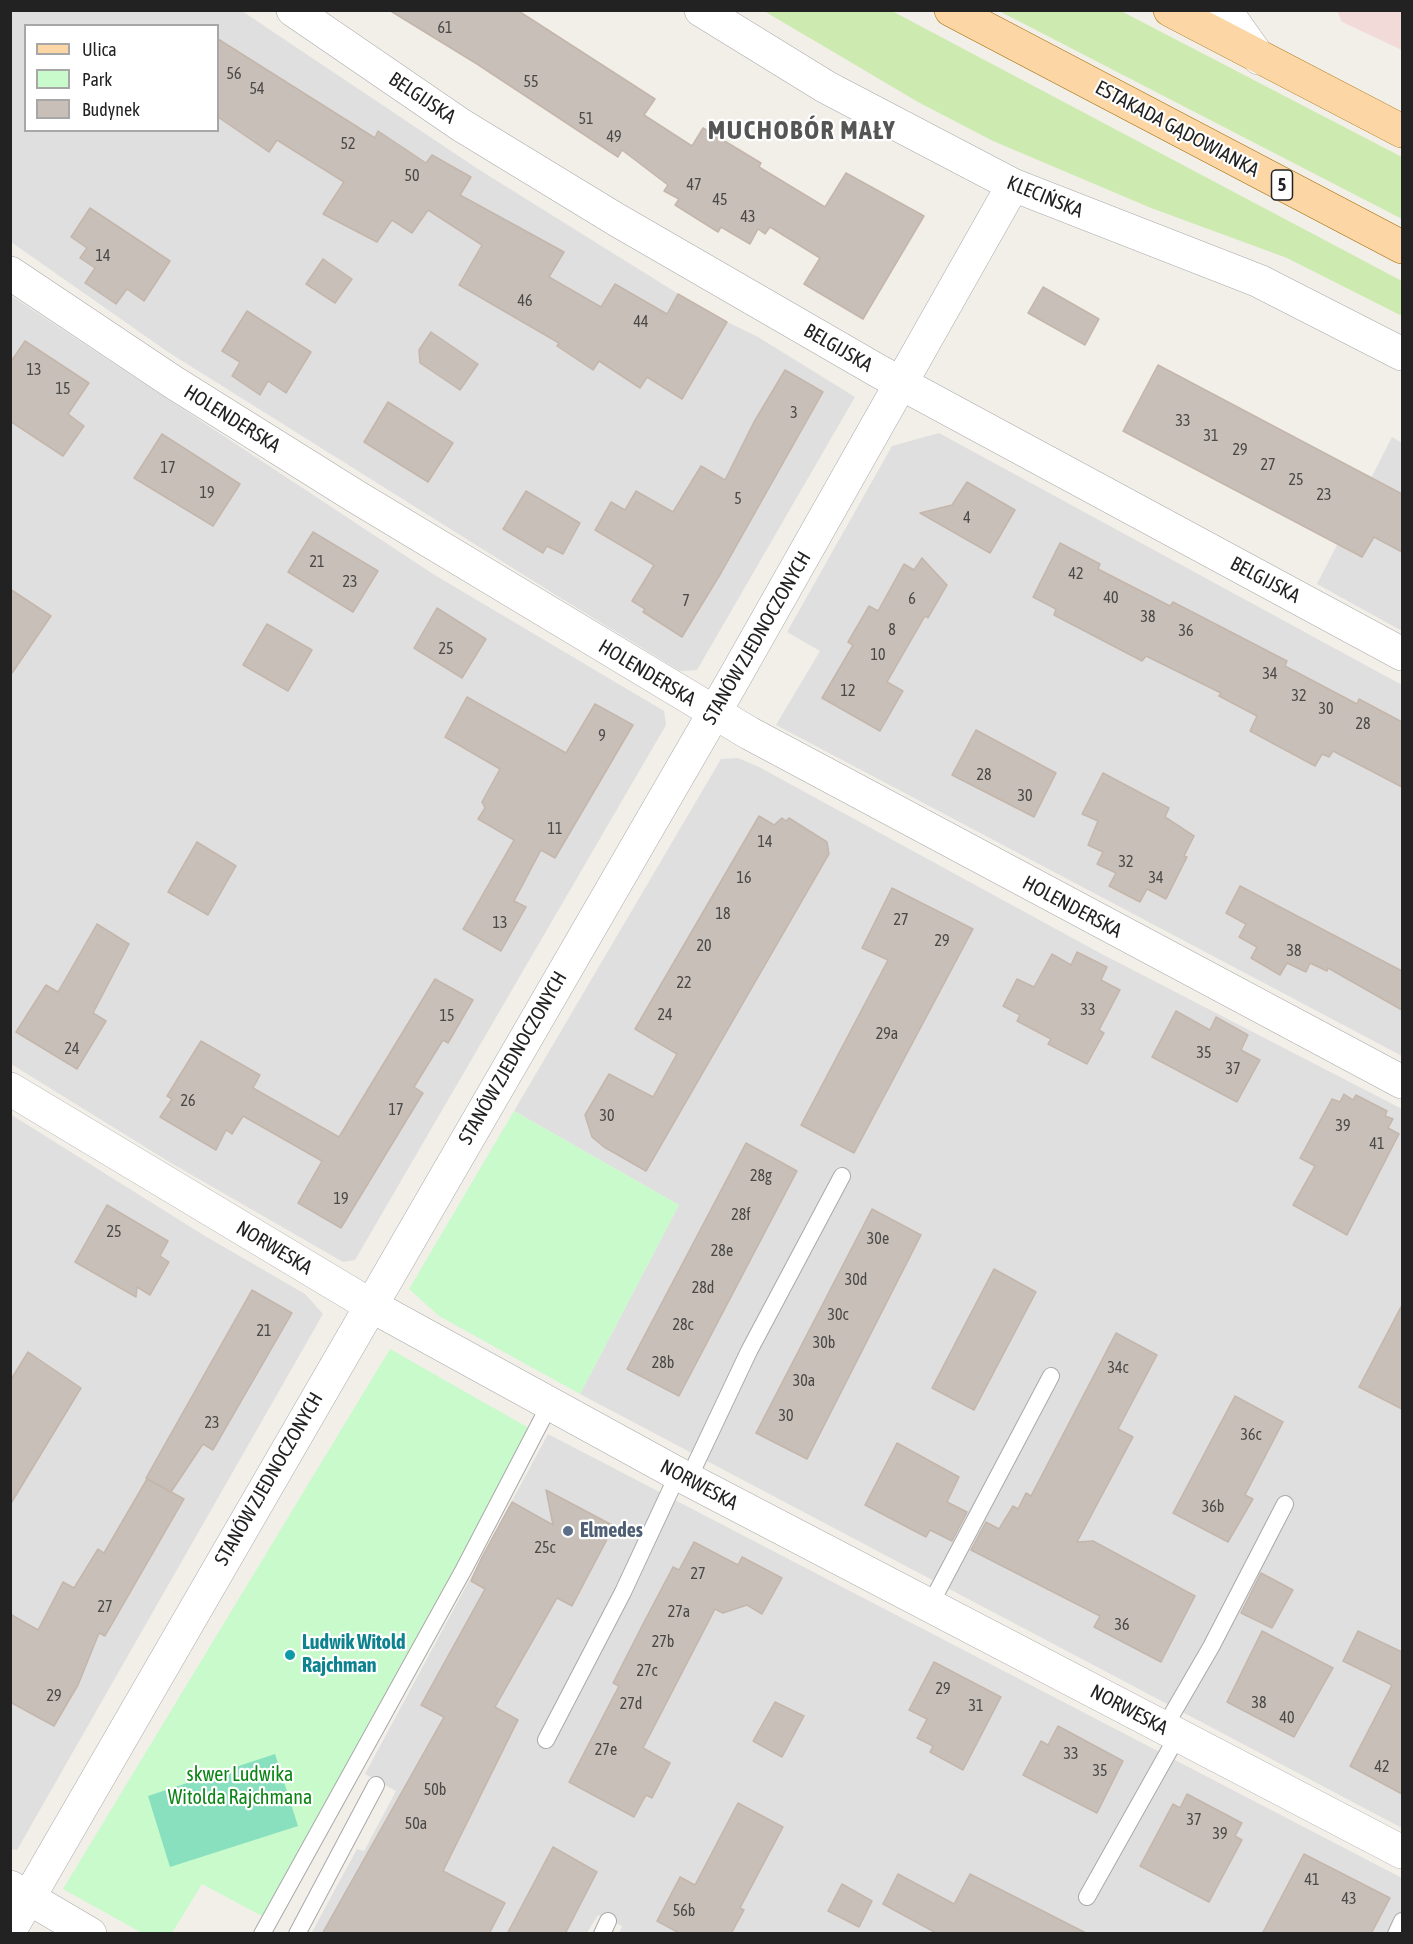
<!DOCTYPE html>
<meta charset="utf-8">
<style>
body{margin:0}
#map{position:relative;width:1413px;height:1944px;overflow:hidden;background:#f2efe9;font-family:"Asap Condensed",sans-serif}
canvas{display:block}
.frame{position:absolute;inset:0;border:12px solid #222;pointer-events:none}
.legend{position:absolute;left:24px;top:24px;width:195px;height:108px;box-sizing:border-box;background:#fff;border:2px solid #a7a7a7;margin:0;padding:8px 10px;list-style:none;font-size:18px;color:#222}
.legend li{display:flex;align-items:center;gap:12px;height:30px}
.legend b{width:30px;border:2px solid #a7a7a7}
</style>
<div id="map">
<canvas width="1413" height="1944"></canvas>
<div class="frame"></div>
<ul class="legend">
<li><b style="height:8px;background:#fcd6a4"></b>Ulica</li>
<li><b style="height:16px;background:#c8facc"></b>Park</li>
<li><b style="height:16px;background:#c7bfb8"></b>Budynek</li>
</ul>
</div>
<script>
const g = document.querySelector('canvas').getContext('2d');
g.lineJoin = 'round';
function fill(path, color) {
  g.fillStyle = color;
  g.fill(path, 'evenodd');
}
function poly(rows) {
  const path = new Path2D();
  for (const r of rows) {
    path.moveTo(r[0], r[1]);
    for (let i = 2; i < r.length; i += 2) path.lineTo(r[i], r[i + 1]);
  }
  return path;
}
function strokePath(path, color, width, dash) {
  g.strokeStyle = color;
  g.lineWidth = width;
  g.lineCap = dash ? 'butt' : 'round';
  g.setLineDash(dash || []);
  g.stroke(path);
}
function drawText(font, color, halo, rows, align = 'center') {
  g.font = font + ' "Asap Condensed",sans-serif';
  g.lineWidth = 4.5;
  g.setLineDash([]);
  g.textBaseline = 'middle';
  g.strokeStyle = halo;
  g.fillStyle = color;
  for (const [text, x, y, turn = 0] of rows) {
    g.save();
    g.translate(x, y);
    g.rotate((+turn || 0) * Math.PI / 180);
    g.textAlign = isNaN(turn) ? turn : align;
    if (halo) g.strokeText(text, 0, 0);
    g.fillText(text, 0, 0);
    g.restore();
  }
}
fill(poly([
 [11,11,242,11,478,169,709,313,758,337,855,397,697,670,680,671,559,597,168,352,11,242],
 [26,26,218,26,218,130,26,130],
 [10,295,433,574,664,711,666,725,355,1260,343,1262,171,1163,11,1064],
 [939,433,1402,685,1402,1056,776,725,820,651,787,632,892,446],
 [1392,437,1402,443,1402,631,1317,584],
 [738,758,759,767,1098,952,1402,1109,1402,1828,580,1394,679,1205,514,1111,721,759],
 [10,1114,205,1236,305,1294,323,1314,17,1850,10,1849],
 [548,1434,1402,1878,1402,1933,619,1934,622,1926,598,1915,587,1933,311,1934,357,1849,364,1851,396,1791,365,1774]
]), '#e0dfdf');
fill(poly([
 [1337,11,1402,11,1402,50,1342,22]
]), '#f2dad9');
fill(poly([
 [764,11,892,11,1402,281,1402,316,1287,258,1151,208,993,141,918,102],
 [999,11,1121,11,1402,157,1402,219]
]), '#cdebb0');
fill(poly([
 [514,1111,679,1205,580,1394,439,1316,409,1289],
 [390,1349,543,1436,277,1924,202,1884,172,1933,142,1933,63,1889]
]), '#c8facc');
fill(poly([
 [275,1754,298,1826,170,1867,148,1796]
]), '#88e0be');
const building = poly([
 [389,10,517,10,655,99,644,115,692,146,703,128,761,163,759,167,825,207,846,173,924,216,863,319,804,284,820,258,770,227,765,234,758,229,750,244,721,227,718,232,675,205,679,199,664,191,668,185,622,150,618,157,477,64,389,10],
 [218,39,375,138,378,131,426,163,432,155,471,177,460,195,564,252,549,277,601,307,615,284,667,314,678,294,727,322,682,399,647,377,640,388,599,361,593,370,557,346,559,343,459,285,482,245,428,210,412,233,392,220,377,242,323,214,344,182,277,140,269,152,218,117,218,39],
 [90,208,170,261,144,301,127,289,116,304,85,283,95,268,80,258,87,248,71,237,90,208],
 [323,259,352,279,335,303,306,284,323,259],
 [1043,287,1099,319,1085,345,1028,313,1043,287],
 [247,311,311,352,286,393,268,381,260,395,232,376,240,362,222,351,247,311],
 [431,332,478,364,460,390,420,363,419,350,431,332],
 [25,341,89,383,68,414,84,426,63,456,10,421,10,363,25,341],
 [1158,365,1402,494,1402,552,1374,537,1362,557,1123,431,1158,365],
 [785,370,823,392,721,573,682,637,643,612,645,609,632,601,654,565,595,530,611,502,625,510,636,491,673,512,701,466,725,480,754,422,785,370],
 [388,402,453,443,428,482,364,442,388,402],
 [162,434,240,484,213,526,134,478,162,434],
 [967,482,1015,510,990,553,920,513,952,505,967,482],
 [526,491,580,523,563,554,547,546,543,553,503,529,526,491],
 [313,532,378,571,353,612,288,572,313,532],
 [1060,543,1100,564,1098,569,1170,606,1173,602,1287,661,1285,666,1357,704,1359,699,1402,722,1402,787,1333,751,1329,757,1322,754,1315,766,1250,731,1257,716,1219,696,1221,693,1146,656,1142,661,1054,615,1056,609,1033,597,1060,543],
 [922,558,947,585,928,618,925,616,887,682,903,691,880,731,822,698,853,645,848,642,869,606,878,611,904,564,914,570,922,558],
 [10,589,51,616,10,676,10,589],
 [437,608,486,639,462,678,414,648,437,608],
 [267,624,312,650,288,691,243,665,267,624],
 [467,697,566,753,595,704,633,725,555,858,541,850,514,901,526,907,501,951,463,929,514,840,478,819,485,808,482,802,500,769,445,737,467,697],
 [976,730,1056,773,1034,817,952,775,976,730],
 [1103,773,1169,808,1165,817,1194,836,1184,856,1187,857,1166,899,1147,889,1140,902,1109,886,1116,873,1097,864,1103,852,1088,845,1098,821,1082,814,1103,773],
 [759,816,774,825,782,818,786,821,789,818,827,842,829,854,646,1171,604,1147,592,1137,585,1115,609,1074,653,1097,677,1054,635,1029,759,816],
 [197,842,236,866,208,915,168,892,197,842],
 [1240,886,1402,971,1402,1010,1328,968,1327,971,1310,963,1306,972,1287,963,1280,975,1251,958,1257,947,1239,937,1246,924,1226,913,1240,886],
 [892,888,973,929,854,1153,801,1125,888,960,862,948,892,888],
 [97,924,129,944,93,1013,106,1021,77,1069,16,1032,46,985,58,992,97,924],
 [1077,952,1107,967,1101,980,1120,990,1099,1030,1104,1033,1087,1064,1048,1044,1051,1039,1017,1021,1020,1015,1003,1006,1017,979,1034,987,1052,954,1071,965,1077,952],
 [435,979,473,1000,448,1043,443,1040,414,1087,423,1093,341,1228,298,1203,322,1161,243,1116,232,1134,226,1130,216,1150,160,1117,172,1099,167,1096,201,1041,260,1075,253,1088,339,1137,435,979],
 [1176,1011,1210,1030,1216,1017,1248,1035,1241,1050,1260,1060,1237,1102,1152,1057,1176,1011],
 [1344,1094,1353,1100,1356,1095,1387,1111,1385,1116,1393,1119,1388,1128,1399,1134,1347,1235,1293,1205,1315,1166,1300,1158,1332,1099,1340,1102,1344,1094],
 [746,1143,797,1171,679,1396,627,1369,746,1143],
 [107,1205,168,1241,160,1256,169,1262,150,1295,137,1287,136,1297,75,1262,107,1205],
 [872,1209,921,1235,807,1459,756,1433,872,1209],
 [994,1269,1036,1292,974,1410,932,1388,994,1269],
 [252,1290,292,1313,213,1450,203,1444,171,1492,146,1478,252,1290],
 [1402,1305,1402,1409,1359,1387,1402,1305],
 [1116,1333,1157,1355,1118,1429,1133,1437,1077,1542,1093,1541,1195,1596,1161,1662,1094,1627,1100,1616,971,1550,986,1522,999,1529,1013,1506,1018,1509,1026,1493,1031,1496,1116,1333],
 [28,1352,81,1388,10,1505,10,1381,28,1352],
 [1235,1396,1283,1422,1245,1495,1253,1499,1228,1542,1173,1513,1235,1396],
 [897,1443,959,1477,947,1502,967,1512,952,1541,930,1530,926,1537,865,1505,897,1443],
 [147,1479,184,1499,105,1636,99,1633,78,1685,54,1726,10,1702,10,1614,38,1630,63,1582,74,1588,98,1549,104,1553,147,1479],
 [546,1490,614,1526,572,1606,557,1598,495,1707,518,1720,443,1871,505,1903,489,1934,322,1934,444,1717,421,1705,485,1589,471,1581,482,1557,512,1502,553,1525,546,1490],
 [694,1542,738,1565,742,1557,782,1578,762,1614,747,1605,723,1613,715,1609,643,1748,670,1763,652,1798,646,1795,634,1817,569,1782,619,1686,613,1683,642,1626,673,1567,679,1570,694,1542],
 [1261,1573,1293,1590,1272,1628,1241,1613,1261,1573],
 [1262,1631,1333,1668,1294,1737,1227,1702,1262,1631],
 [1358,1631,1402,1652,1402,1794,1350,1766,1392,1685,1343,1661,1358,1631],
 [934,1662,1001,1697,963,1770,930,1752,933,1746,917,1738,927,1719,909,1710,934,1662],
 [775,1702,804,1716,782,1757,753,1741,775,1702],
 [1058,1726,1123,1761,1097,1813,1023,1775,1041,1741,1048,1745,1058,1726],
 [1187,1794,1242,1823,1235,1836,1242,1840,1209,1902,1140,1866,1173,1804,1180,1808,1187,1794],
 [738,1803,783,1827,740,1908,744,1910,731,1934,681,1934,657,1921,680,1877,695,1885,738,1803],
 [553,1847,597,1872,565,1934,507,1934,553,1847],
 [1304,1854,1390,1898,1371,1934,1262,1934,1304,1854],
 [898,1874,954,1904,970,1874,1088,1934,938,1934,883,1904,898,1874],
 [842,1884,872,1901,859,1927,828,1911,842,1884]
]);
fill(building, '#c7bfb8');
strokePath(building, '#c4b6ab', 1.5);
const lane = poly([
 [688,1480,749,1351,842,1176],
 [930,1605,1051,1376],
 [1164,1728,1211,1647,1285,1504],
 [546,1740,623,1592,678,1474],
 [1087,1897,1178,1735],
 [262,1934,464,1569,550,1404],
 [297,1934,376,1785],
 [602,1934,608,1921],
 [1396,1934,1402,1921]
]);
const street = poly([
 [293,10,461,125,617,220,880,372,1402,654],
 [701,10,826,87,1013,185,1259,281,1402,354],
 [1225,10,1259,58],
 [10,273,173,382,355,496,749,733,1402,1082],
 [10,1089,370,1305,678,1474,1402,1852],
 [10,1887,90,1934],
 [10,1930,732,682,1013,185]
]);
const primary = poly([
 [951,10,1402,247],
 [1170,10,1402,131]
]);
strokePath(lane, '#a9a9a9', 18);
strokePath(street, '#a9a9a9', 34);
strokePath(primary, '#a06b00', 34);
strokePath(lane, '#fff', 16);
strokePath(street, '#fff', 33);
strokePath(primary, '#fcd6a4', 33);
for (const [x, y, r, color] of [
 [568,1531,6,"#5c6f8a"],
 [290,1655,6,"#0f9aa8"]
]) {
  const dot = new Path2D();
  dot.arc(x, y, r, 0, 2 * Math.PI);
  g.fillStyle = color;
  g.fill(dot);
  strokePath(dot, '#fff', 2);
}
drawText('16px', '#4b4948', null, [
 ["61",445,28],
 ["56",234,74],
 ["55",531,82],
 ["54",257,89],
 ["51",586,119],
 ["49",614,137],
 ["52",348,144],
 ["50",412,176],
 ["47",694,185],
 ["45",720,200],
 ["43",748,217],
 ["14",103,256],
 ["46",525,301],
 ["44",641,322],
 ["13",34,370],
 ["15",63,389],
 ["3",794,413],
 ["33",1183,421],
 ["31",1211,436],
 ["29",1240,450],
 ["27",1268,465],
 ["17",168,468],
 ["25",1296,480],
 ["19",207,493],
 ["23",1324,495],
 ["5",738,499],
 ["4",967,518],
 ["21",317,562],
 ["42",1076,574],
 ["23",350,582],
 ["40",1111,598],
 ["6",912,599],
 ["7",686,601],
 ["38",1148,617],
 ["8",892,630],
 ["36",1186,631],
 ["25",446,649],
 ["10",878,655],
 ["34",1270,674],
 ["12",848,691],
 ["32",1299,696],
 ["30",1326,709],
 ["28",1363,724],
 ["9",602,736],
 ["28",984,775],
 ["30",1025,796],
 ["11",555,829],
 ["14",765,842],
 ["32",1126,862],
 ["16",744,878],
 ["34",1156,878],
 ["18",723,914],
 ["27",901,920],
 ["13",500,923],
 ["29",942,941],
 ["20",704,946],
 ["38",1294,951],
 ["22",684,983],
 ["33",1088,1010],
 ["24",665,1015],
 ["15",447,1016],
 ["29a",887,1034],
 ["24",72,1049],
 ["35",1204,1053],
 ["37",1233,1069],
 ["26",188,1101],
 ["17",396,1110],
 ["30",607,1116],
 ["39",1343,1126],
 ["41",1377,1144],
 ["28g",761,1176],
 ["19",341,1199],
 ["28f",741,1215],
 ["25",114,1232],
 ["30e",878,1239],
 ["28e",722,1251],
 ["30d",856,1280],
 ["28d",703,1288],
 ["30c",838,1315],
 ["28c",683,1325],
 ["21",264,1331],
 ["30b",824,1343],
 ["28b",663,1363],
 ["34c",1118,1368],
 ["30a",804,1381],
 ["30",786,1416],
 ["23",212,1423],
 ["36c",1251,1435],
 ["36b",1213,1507],
 ["25c",545,1548],
 ["27",698,1574],
 ["27",105,1607],
 ["27a",679,1612],
 ["36",1122,1625],
 ["27b",663,1642],
 ["27c",647,1671],
 ["29",943,1689],
 ["29",54,1696],
 ["38",1259,1703],
 ["27d",631,1704],
 ["31",976,1706],
 ["40",1287,1718],
 ["27e",606,1750],
 ["33",1071,1754],
 ["42",1382,1767],
 ["35",1100,1771],
 ["50b",435,1790],
 ["37",1194,1820],
 ["50a",416,1824],
 ["39",1220,1834],
 ["41",1312,1880],
 ["43",1349,1899],
 ["56b",684,1911]
]);
for (const [x, y, w] of [
 [1282,185,21]
]) {
  const box = new Path2D();
  box.roundRect(x - w / 2, y - 15, w, 30, 4.5);
  g.fillStyle = '#fff';
  g.fill(box);
  strokePath(box, '#222', 1.5);
}
drawText('bold 18px', '#222', null, [
 ["5",1282,185]
]);
drawText('20px', '#222', '#fff', [
 ["BELGIJSKA",422,98,34],
 ["ESTAKADA GĄDOWIANKA",1177,129,28],
 ["KLECIŃSKA",1045,197,22],
 ["BELGIJSKA",838,348,30],
 ["HOLENDERSKA",232,419,32],
 ["BELGIJSKA",1265,580,28],
 ["STANÓW ZJEDNOCZONYCH",757,638,-60],
 ["HOLENDERSKA",647,673,31],
 ["HOLENDERSKA",1072,907,28],
 ["STANÓW ZJEDNOCZONYCH",513,1058,-60],
 ["NORWESKA",274,1248,31],
 ["STANÓW ZJEDNOCZONYCH",269,1479,-60],
 ["NORWESKA",699,1485,28],
 ["NORWESKA",1129,1710,28]
]);
drawText('bold 20px', '#4e5e75', '#fff', [
 ["Elmedes",580,1531]
], 'left');
drawText('bold 20px', '#0d838f', '#fff', [
 ["Ludwik Witold",302,1643],
 ["Rajchman",302,1666]
], 'left');
drawText('20px', '#0c8416', '#fff', [
 ["skwer Ludwika",240,1775],
 ["Witolda Rajchmana",240,1798]
]);
g.letterSpacing = '1.5px';
drawText('bold 26px', '#555', '#fff', [
 ["MUCHOBÓR MAŁY",802,131]
]);
g.letterSpacing = '0px';
</script>
